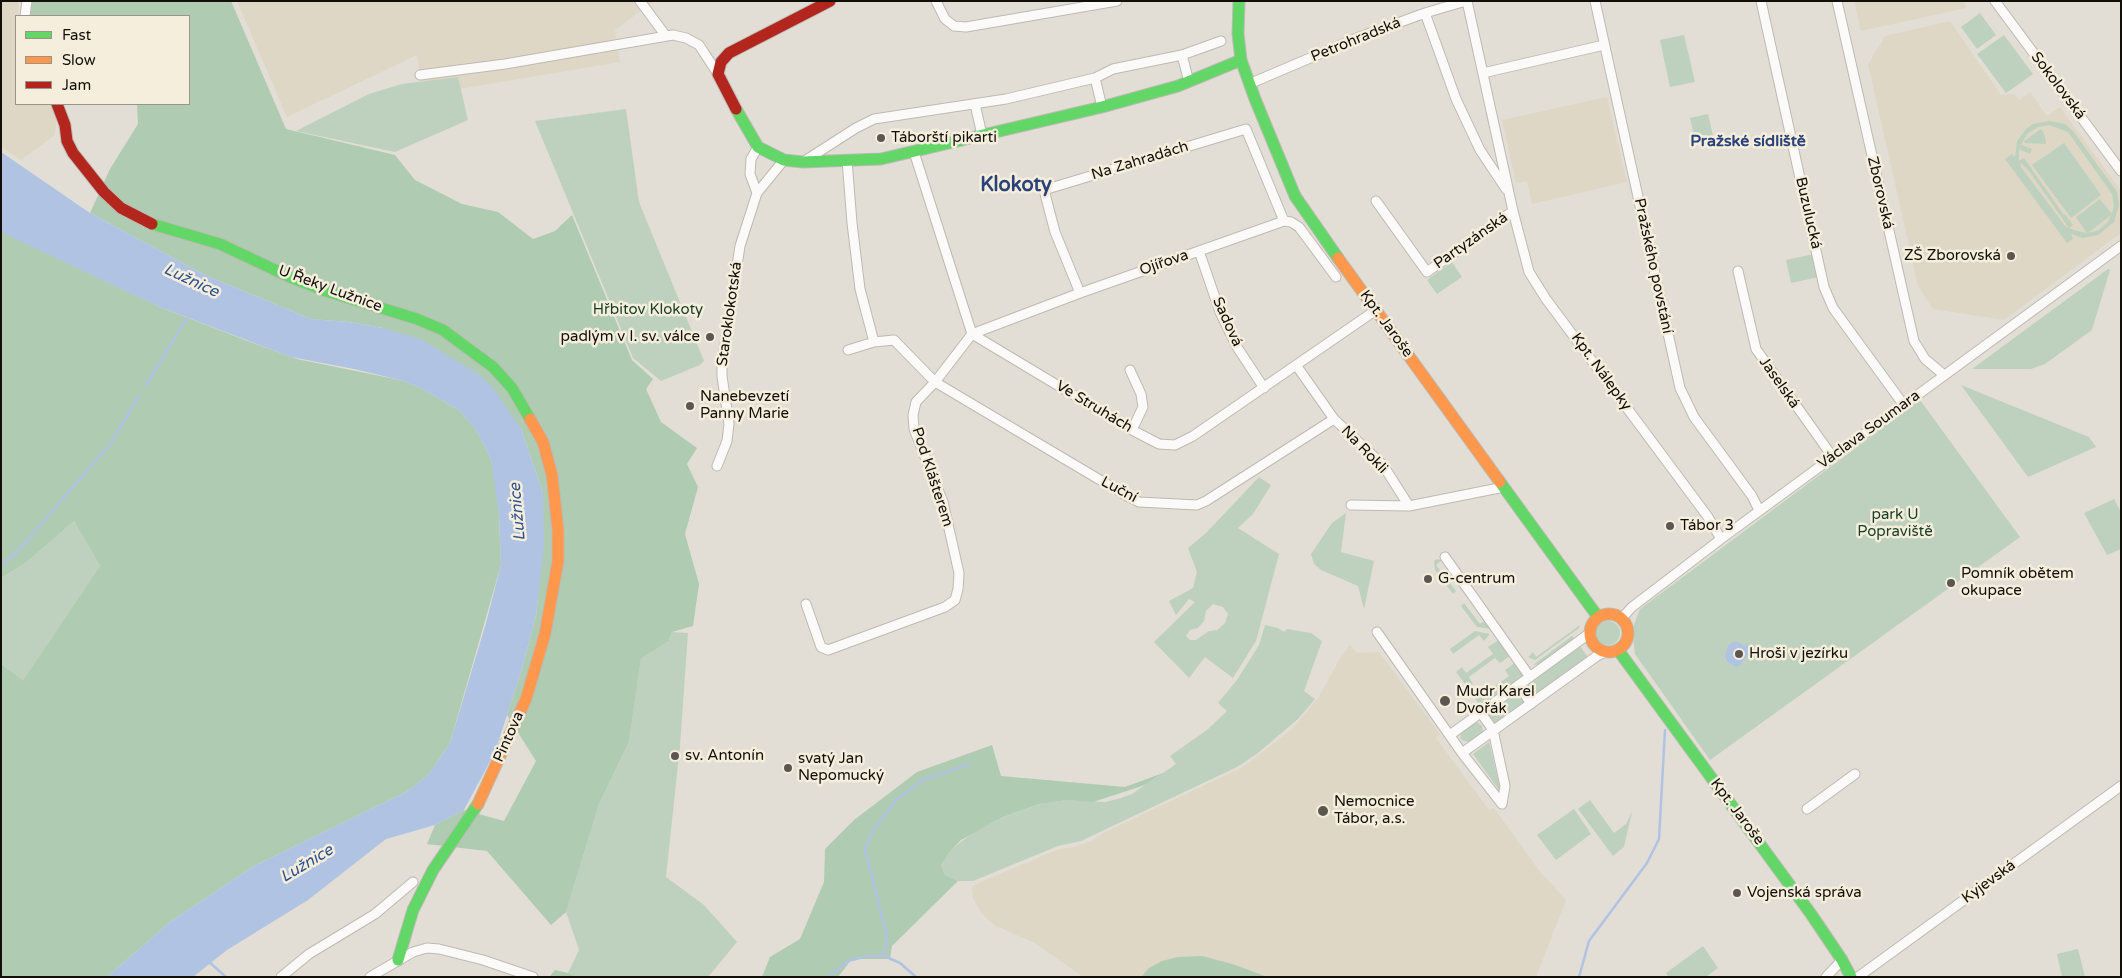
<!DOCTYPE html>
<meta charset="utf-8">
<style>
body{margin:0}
#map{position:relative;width:2122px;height:978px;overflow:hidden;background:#e2ded5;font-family:"Varela Round",sans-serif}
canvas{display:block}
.frame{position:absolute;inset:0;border:2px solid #120f09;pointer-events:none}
.legend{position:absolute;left:15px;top:15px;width:175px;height:90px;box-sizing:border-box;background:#f5eedc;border:1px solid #9a9588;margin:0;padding:6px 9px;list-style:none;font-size:15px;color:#120f09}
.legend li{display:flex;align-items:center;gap:10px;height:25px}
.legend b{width:25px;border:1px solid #9a9588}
</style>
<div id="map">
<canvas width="2122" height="978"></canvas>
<div class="frame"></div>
<ul class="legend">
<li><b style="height:6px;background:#63d668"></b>Fast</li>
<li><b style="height:6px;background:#ff974d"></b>Slow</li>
<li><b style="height:6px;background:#b3261e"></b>Jam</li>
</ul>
</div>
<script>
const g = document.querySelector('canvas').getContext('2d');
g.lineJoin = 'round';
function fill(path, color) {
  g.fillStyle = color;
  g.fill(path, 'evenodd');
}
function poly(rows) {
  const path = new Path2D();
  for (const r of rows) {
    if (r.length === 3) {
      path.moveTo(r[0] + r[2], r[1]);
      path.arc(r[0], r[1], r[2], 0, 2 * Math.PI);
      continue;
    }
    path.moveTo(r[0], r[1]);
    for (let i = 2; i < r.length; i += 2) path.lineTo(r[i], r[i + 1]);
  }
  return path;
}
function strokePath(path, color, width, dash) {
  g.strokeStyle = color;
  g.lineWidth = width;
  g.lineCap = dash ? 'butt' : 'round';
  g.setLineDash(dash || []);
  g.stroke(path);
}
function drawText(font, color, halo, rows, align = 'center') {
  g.font = font + ' "Varela Round",sans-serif';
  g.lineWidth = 5;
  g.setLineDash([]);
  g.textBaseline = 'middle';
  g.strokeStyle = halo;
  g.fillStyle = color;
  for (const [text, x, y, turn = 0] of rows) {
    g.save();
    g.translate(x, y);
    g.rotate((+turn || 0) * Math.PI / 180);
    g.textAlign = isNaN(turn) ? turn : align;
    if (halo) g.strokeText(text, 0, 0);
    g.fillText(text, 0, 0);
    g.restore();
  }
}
fill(poly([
 [1,1,18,1,16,104,52,104,57,116,55,135,21,160,1,147],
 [237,1,654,1,615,30,620,62,460,89,458,77,421,83,417,55,287,117],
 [1854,1,1964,1,1966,8,1861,31],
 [1950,21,2001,95,2014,94,2019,100,2030,92,2047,116,2060,107,2121,191,2121,233,2004,320,1933,309,1918,286,1868,64,1885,36],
 [1607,97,1627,182,1532,204,1527,181,1516,183,1502,120],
 [1350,645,1357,653,1379,652,1440,734,1436,738,1489,810,1494,808,1538,869,1566,900,1536,977,1268,977,1202,956,1149,968,1141,977,1083,977,1035,943,996,926,986,918,979,909,973,898,972,888,976,884,1059,849,1074,847,1091,841,1103,833,1241,768,1255,758,1293,728,1319,697,1339,660]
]), '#ded7c5');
fill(poly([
 [1980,13,1996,35,1977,49,1961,27],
 [1684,35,1695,82,1670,87,1660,40],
 [2004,35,2033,74,2006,93,1977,54],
 [458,77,468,120,395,152,296,131,369,94,402,84],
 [626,109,639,202,704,361,700,365,661,381,633,358,535,121],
 [1708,114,1714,140,1696,144,1690,118],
 [2049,121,2065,124,2073,131,2117,192,2119,205,2114,222,2098,235,2083,238,2071,234,2073,239,2067,243,2005,159,2012,154,2015,157,2017,141,2026,129,2033,124],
 [2049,125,2068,132,2112,194,2114,206,2112,214,2100,199,2076,217,2087,233,2073,230,2065,226,2021,167,2020,162,2029,171,2069,228,2073,225,2065,214,2064,215,2024,158,2019,161,2019,149,2030,154,2032,149,2021,145,2027,134,2038,127],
 [2111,215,2108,222,2099,230,2088,233],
 [2041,129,2045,136,2046,144,2025,143,2024,141],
 [2064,143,2101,195,2071,218,2032,165],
 [1814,254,1819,277,1791,283,1786,260],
 [1452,262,1462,277,1437,294,1427,280],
 [2108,269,2110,270,2092,330,2045,364,2031,369,1972,369],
 [1961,385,2089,437,2096,447,2028,477],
 [1920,400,2020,537,1710,760,1635,654,1632,630,1640,609],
 [1259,477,1271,485,1253,514,1238,528,1279,554,1256,641,1233,678,1205,657,1189,678,1154,642,1195,602,1189,599,1176,615,1169,601,1193,588,1197,572,1188,548,1206,533],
 [1213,604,1223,607,1228,614,1225,623,1217,630,1209,631,1196,640,1190,640,1186,636,1190,630,1198,628,1204,621,1206,611],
 [2114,499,2121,512,2121,549,2107,555,2084,513],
 [1346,513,1341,552,1374,561,1364,609,1358,586,1321,570,1314,564,1311,554,1332,523],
 [74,521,100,566,23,680,1,664,1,578,27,562],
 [1437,559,1442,560,1436,565,1456,591,1453,594,1435,570,1434,561],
 [1464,603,1480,624,1486,620,1491,629,1477,627,1461,606],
 [1608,633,12],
 [1265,625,1278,628,1284,632,1287,629,1311,633,1322,641,1304,691,1315,699,1298,719,1258,753,1237,767,1081,841,1058,846,973,881,958,881,945,875,941,865,952,849,975,831,1002,818,1039,804,1067,800,1105,802,1121,798,1132,794,1176,764,1170,756,1207,730,1227,711,1218,703,1237,680,1259,645],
 [1580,625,1579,628,1535,660,1528,657,1533,652,1536,657],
 [1475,631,1490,634,1484,641,1479,635,1453,654,1450,649],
 [672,632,688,633,680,746,666,877,704,905,737,942,708,977,577,977,568,973,579,950,566,912,599,804,629,742,641,657,669,641],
 [1572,636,1575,639,1542,664,1533,665],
 [1500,639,1511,655,1500,663,1495,658,1469,677,1473,684,1468,688,1456,672,1462,667,1466,673,1493,654,1488,647],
 [1579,645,1588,657,1536,694,1531,694,1528,691,1528,682],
 [1516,662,1525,675,1481,707,1472,694,1478,689,1482,695,1509,676,1505,670],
 [1517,690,1525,702,1496,723,1491,721,1488,711],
 [1475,720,1482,726,1483,732,1469,742,1464,741,1461,739,1460,732],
 [1489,742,1500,788,1499,790,1473,754],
 [1590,800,1614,833,1626,824,1632,812,1624,847,1613,856,1578,809],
 [1574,809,1591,834,1556,860,1537,835],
 [1703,946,1718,968,1706,977,1668,977,1666,973],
 [2078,949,2085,977,2062,977,2057,954]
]), '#bed1be');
fill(poly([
 [28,1,231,1,286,129,395,155,415,180,462,204,498,212,533,239,555,231,572,215,632,360,653,379,646,389,661,422,697,448,687,464,698,487,685,534,699,584,693,626,672,632,669,641,641,658,629,742,599,804,566,912,551,925,487,851,427,844,435,825,464,810,504,821,536,761,507,715,522,669,536,615,538,598,543,493,521,429,383,328,349,322,311,319,205,275,90,213,110,169,138,124,137,104,189,104,189,16,29,16],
 [1,230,160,307,245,340,297,359,400,380,421,388,460,411,476,430,491,459,495,479,499,516,501,565,450,743,429,774,408,791,254,866,170,922,107,977,1,977,1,664,23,680,100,566,74,521,27,562,1,578],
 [992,745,1001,776,1125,787,1163,773,1145,785,1093,802,1067,800,1039,804,1001,818,961,840,952,849,941,865,945,875,958,881,892,946,890,959,852,959,838,977,762,977,770,957,800,939,824,882,825,849,854,820,917,772],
 [1202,956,1232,964,1268,977,1141,977,1149,968,1162,961,1178,957],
 [555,970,568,973,577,977,549,977]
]), '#afcbb2');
fill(poly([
 [1,152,90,213,205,275,311,319,349,322,383,328,422,340,478,374,493,388,521,429,543,493,544,546,536,615,522,669,495,752,464,810,435,825,386,839,308,900,227,950,193,977,107,977,170,922,254,866,408,791,429,774,450,743,486,623,501,565,499,516,491,459,476,430,460,411,421,388,400,380,354,369,291,357,160,307,7,235,1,230],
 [1733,642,1738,642,1744,646,1751,644,1754,648,1753,653,1744,659,1740,665,1736,667,1728,662,1725,657,1728,646]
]), '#b0c3e3');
strokePath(poly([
 [146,385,188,316],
 [1,566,18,551,111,443,139,396],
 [884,956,887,937,865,849,874,829,896,800,923,780,969,764],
 [208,961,226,977],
 [828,977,848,961,868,956,884,956,900,963,916,977],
 [1579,977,1589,941,1647,863,1659,839,1665,730]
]), '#b0c3e3', 2.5);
const street = poly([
 [640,1,666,36],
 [936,1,945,19,954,26,966,27,1117,1],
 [1467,1,1513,211,1529,272,1546,299,1708,517,1721,539],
 [1595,1,1680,388,1694,417,1752,496,1759,510],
 [1761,1,1824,287,1833,308,1903,404],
 [1837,1,1914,341,1925,359,1944,375],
 [1995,1,2121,171],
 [1425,13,1456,99,1480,150,1506,189],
 [25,16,27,1],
 [1182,55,1189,82],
 [1483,73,1604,45],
 [420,75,505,64,673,35,686,38,699,45,718,74],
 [1095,78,1102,107],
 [1249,84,1357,38,1425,13,1466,1],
 [975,104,982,135],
 [914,152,972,334,1132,430,1159,444,1175,445,1193,436,1376,310],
 [847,160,852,223,860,289,874,342,894,340,935,382,1127,496,1139,502,1197,505,1206,501,1334,419],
 [803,162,856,128,874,119,1006,99,1095,78,1113,69,1182,55,1221,41],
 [757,193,750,174,751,159,758,147],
 [1376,201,1427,272,1513,211],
 [1199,251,1220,312,1237,347,1264,388],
 [1738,271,1756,349,1832,456],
 [1080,293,1055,232,1044,190,1246,129,1284,221],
 [972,334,1080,293,1284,221,1291,222,1299,227,1336,277],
 [848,350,874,342],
 [1296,365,1334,419,1383,465,1409,506],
 [1130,370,1141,394,1143,407,1132,430],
 [717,466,727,441,729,424,722,376,722,364,740,246,757,193,784,160],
 [1351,505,1409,506,1504,487],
 [1445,557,1530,677],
 [806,604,821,647,828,650,945,607,955,600,958,589,959,573,952,542,943,502,914,429,913,415,916,402,935,382,972,334],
 [1621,619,1632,607,1721,539,2121,246],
 [1377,632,1462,753,1502,804],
 [1519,685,1531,704],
 [1481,713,1493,730,1505,786,1502,804],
 [1450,735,1590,633],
 [1462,753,1597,656,1606,652],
 [1807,809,1855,774],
 [281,977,309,954,375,914,413,882],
 [370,977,413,952,427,948,439,949,483,960,533,977],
 [1826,977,1842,960],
 [1858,977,2121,786]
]);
const fast = poly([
 [1239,1,1238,34,1241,60,1255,99,1295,196,1338,258],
 [736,109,758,147,784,160,803,162,881,159,1102,107,1178,86,1241,60],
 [152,224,220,244,290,277,326,291,417,319,443,330,493,367,512,388,530,419],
 [1500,482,1598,617],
 [1618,650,1811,914,1842,960,1851,977],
 [398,960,413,910,433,870,478,804]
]);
const slow = poly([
 [1338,258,1500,482],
 [1609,633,19],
 [478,804,526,699,545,634,558,561,558,530,552,475,543,442,530,419]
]);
const jam = poly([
 [57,104,65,125,67,141,73,153,104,192,121,208,152,224],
 [736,109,718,74,721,62,729,53,830,1]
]);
strokePath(street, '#bdbab3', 11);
strokePath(fast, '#bdbab3', 13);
strokePath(slow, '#bdbab3', 13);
strokePath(jam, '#bdbab3', 13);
strokePath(street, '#fbfaf9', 9);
strokePath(fast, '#63d668', 11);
strokePath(slow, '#ff974d', 11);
strokePath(jam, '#b3261e', 11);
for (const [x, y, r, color] of [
 [881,138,5,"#5b5750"],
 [2011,256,5,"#5b5750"],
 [710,337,5,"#5b5750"],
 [690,406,5,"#5b5750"],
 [1670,526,5,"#5b5750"],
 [1428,579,5,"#5b5750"],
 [1951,583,5,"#5b5750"],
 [1739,654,5,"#5b5750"],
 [1445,701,6,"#5b5750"],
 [675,756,5,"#5b5750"],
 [788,768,5,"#5b5750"],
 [1323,811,6,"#5b5750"],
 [1737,893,5,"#5b5750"]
]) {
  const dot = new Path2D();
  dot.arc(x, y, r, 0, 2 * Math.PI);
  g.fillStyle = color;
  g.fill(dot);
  strokePath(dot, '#f5eedc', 2);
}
drawText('15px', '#120f09', '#f5eedc', [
 ["Petrohradská",1356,40,-22],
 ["Sokolovská",2058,86,53],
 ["Na Zahradách",1140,161,-17],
 ["Zborovská",1880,193,77],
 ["Buzulucká",1808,213,77],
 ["Partyzánská",1471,241,-35],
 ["Ojířova",1164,263,-19],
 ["Pražského povstání",1653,266,78],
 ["U Řeky Lužnice",330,289,20],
 ["Staroklokotská",730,314,-82],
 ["Sadová",1227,322,66],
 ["Kpt. Jaroše",1386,324,54],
 ["Kpt. Nálepky",1601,372,54],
 ["Jaselská",1779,383,55],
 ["Ve Struhách",1094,407,31],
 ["Václava Soumara",1869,430,-36],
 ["Na Rokli",1364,450,46],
 ["Pod Klášterem",932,477,72],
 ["Luční",1119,490,28],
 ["Pintova",509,737,-66],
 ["Kpt. Jaroše",1737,812,53],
 ["Kyjevská",1989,882,-36]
]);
drawText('15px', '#120f09', '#f5eedc', [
 ["Táborští pikarti",891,138],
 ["ZŠ Zborovská",2001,256,"right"],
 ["padlým v I. sv. válce",700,337,"right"],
 ["Nanebevzetí",700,397],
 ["Panny Marie",700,414],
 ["Tábor 3",1680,526],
 ["Pomník obětem",1961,574],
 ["okupace",1961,591],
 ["G-centrum",1438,579],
 ["Hroši v jezírku",1749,654],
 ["Mudr Karel",1456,692],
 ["Dvořák",1456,709],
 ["sv. Antonín",685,756],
 ["svatý Jan",798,759],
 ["Nepomucký",798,776],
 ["Nemocnice",1334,802],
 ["Tábor, a.s.",1334,819],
 ["Vojenská správa",1747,893]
], 'left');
drawText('15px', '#153e25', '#f5eedc', [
 ["Hřbitov Klokoty",648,310],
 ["park U",1895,515],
 ["Popraviště",1895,532]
]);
drawText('bold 16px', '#2a427a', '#f5eedc', [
 ["Pražské sídliště",1748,142]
]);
drawText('italic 16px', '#2e518d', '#f5eedc', [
 ["Lužnice",191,281,25],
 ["Lužnice",518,512,-95],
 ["Lužnice",307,864,-31]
]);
drawText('bold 20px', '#2a427a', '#f5eedc', [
 ["Klokoty",1016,186]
]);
</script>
